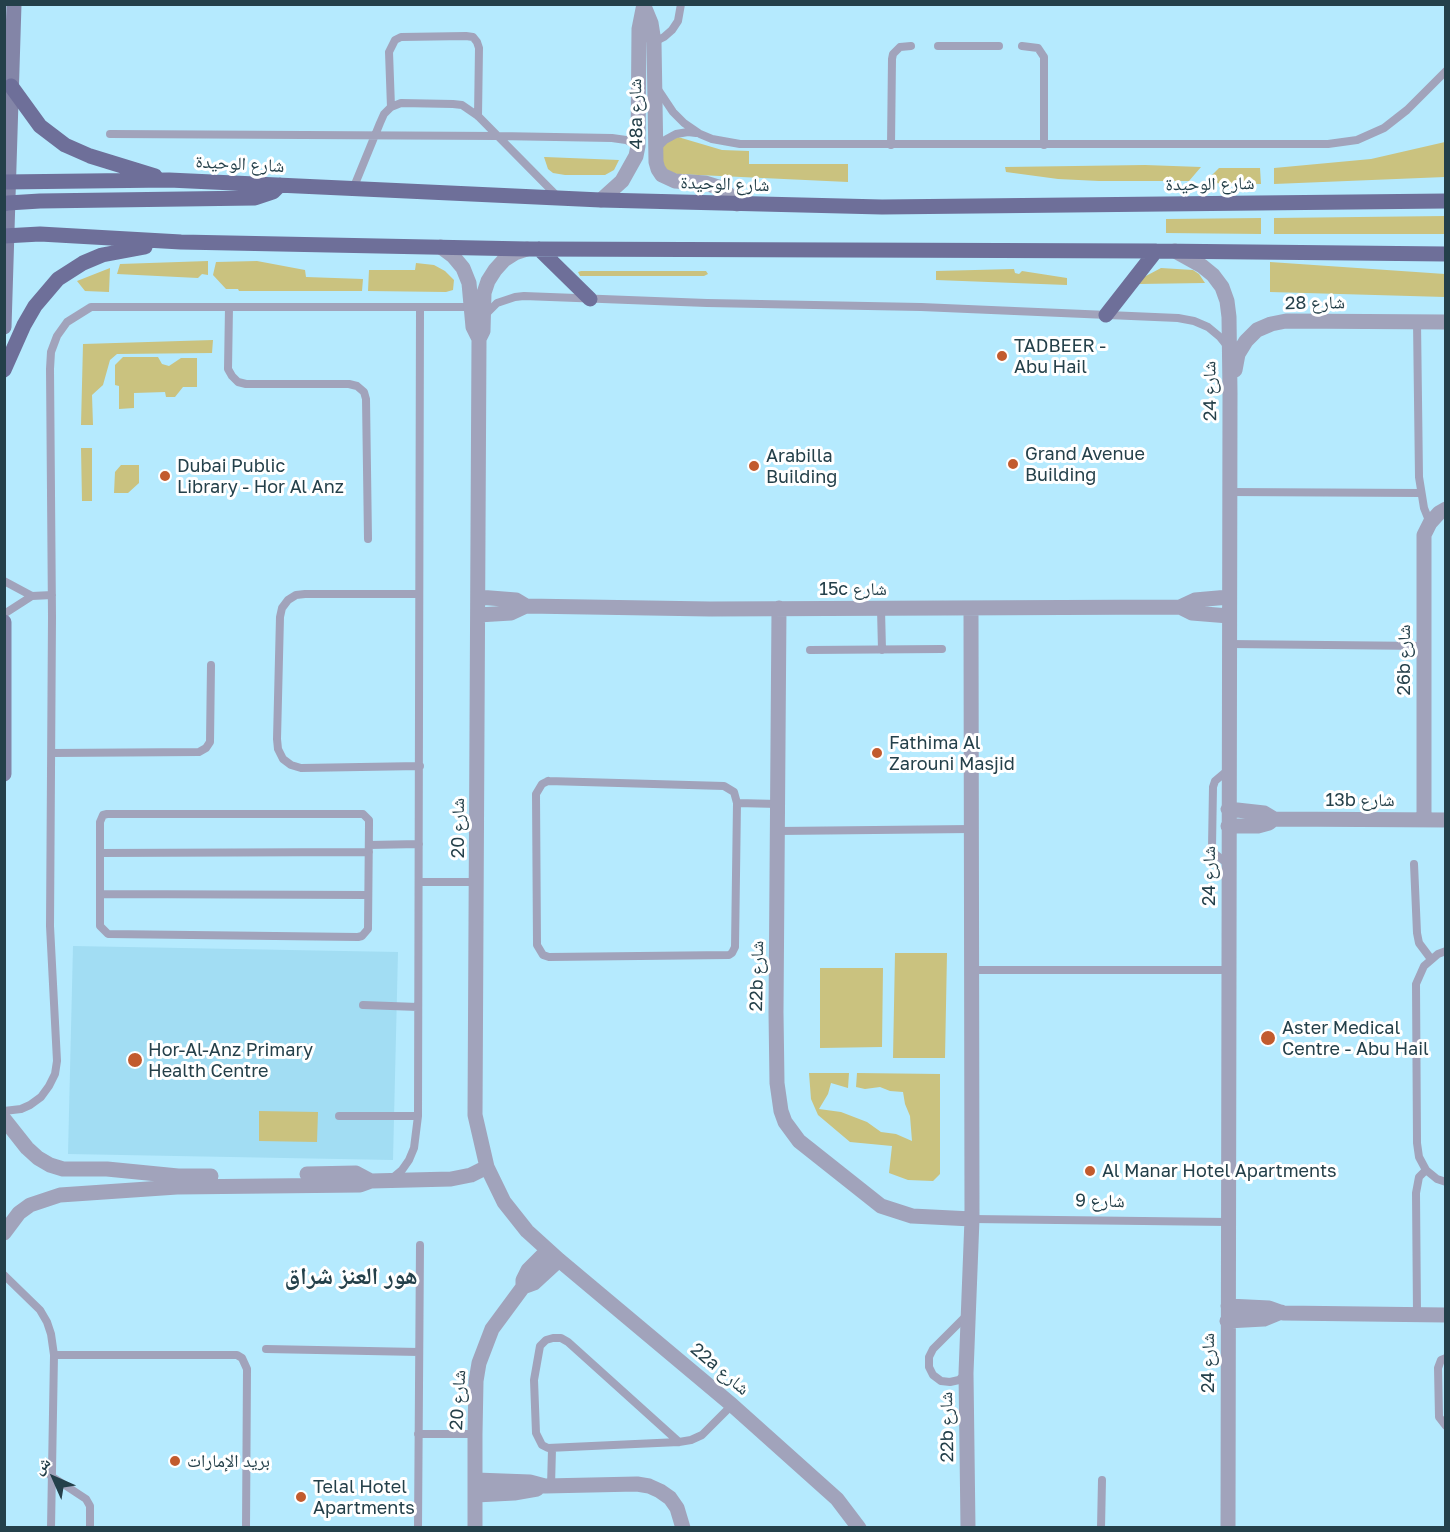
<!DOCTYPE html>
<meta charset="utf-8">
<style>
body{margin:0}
#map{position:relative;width:1450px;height:1532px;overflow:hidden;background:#b5eafe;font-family:"Golos Text","Noto Naskh Arabic",sans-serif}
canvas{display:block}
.frame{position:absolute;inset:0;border:6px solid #24404a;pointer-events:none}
.north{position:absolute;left:24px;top:1448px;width:60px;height:60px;-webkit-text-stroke:4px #fff;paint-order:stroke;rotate:315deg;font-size:16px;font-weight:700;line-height:24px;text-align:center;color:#24404a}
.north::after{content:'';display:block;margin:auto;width:21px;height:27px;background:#24404a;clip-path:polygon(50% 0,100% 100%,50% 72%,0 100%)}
</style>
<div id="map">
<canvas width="1450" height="1532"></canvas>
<div class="frame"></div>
<div class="north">ش</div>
</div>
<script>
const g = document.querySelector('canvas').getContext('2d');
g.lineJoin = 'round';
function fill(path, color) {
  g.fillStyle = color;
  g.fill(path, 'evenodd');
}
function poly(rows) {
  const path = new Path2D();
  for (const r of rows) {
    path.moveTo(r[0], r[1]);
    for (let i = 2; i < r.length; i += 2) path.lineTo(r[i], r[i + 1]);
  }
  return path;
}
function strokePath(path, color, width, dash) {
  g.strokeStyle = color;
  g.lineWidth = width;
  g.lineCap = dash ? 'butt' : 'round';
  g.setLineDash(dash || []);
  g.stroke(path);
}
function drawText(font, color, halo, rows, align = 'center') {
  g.font = font + ' "Golos Text","Noto Naskh Arabic",sans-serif';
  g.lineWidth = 6;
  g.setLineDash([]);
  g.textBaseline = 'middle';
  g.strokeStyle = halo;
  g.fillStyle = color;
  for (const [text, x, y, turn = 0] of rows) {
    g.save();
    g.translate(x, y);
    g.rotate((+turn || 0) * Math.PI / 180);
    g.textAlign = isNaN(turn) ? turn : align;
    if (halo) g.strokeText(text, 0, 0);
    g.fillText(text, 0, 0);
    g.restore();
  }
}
fill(poly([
 [73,946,398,952,393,1160,68,1154]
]), '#a2ddf3');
fill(poly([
 [678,137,722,150,749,151,749,164,848,164,848,182,677,174,665,170,659,152,664,143],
 [1445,142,1445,177,1274,184,1274,168,1371,159],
 [544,157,545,157,619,160,614,170,605,175,565,175,553,173,548,169],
 [1145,165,1201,167,1189,181,1099,181,1058,179,1006,172,1005,167],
 [1219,168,1260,168,1261,184,1204,183],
 [1445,216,1445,234,1274,234,1274,218],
 [1261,218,1261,234,1166,233,1166,219],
 [208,261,208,275,202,274,198,278,117,274,120,264],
 [257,261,305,270,306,277,363,279,362,291,239,291,238,289,226,289,213,275,216,262],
 [1270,262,1445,274,1445,297,1270,292],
 [416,263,434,265,445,271,454,280,453,290,446,292,368,291,369,270,415,270],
 [110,268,109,292,85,291,77,281],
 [1161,268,1193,270,1199,274,1205,283,1138,284,1144,277],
 [1014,269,1015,273,1019,274,1022,271,1067,278,1067,285,936,280,936,271],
 [581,271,706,271,708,274,704,276,580,276,578,272],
 [213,340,212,353,117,354,110,360,103,385,92,395,93,425,81,425,83,344],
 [123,357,158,357,162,364,169,366,181,358,197,358,197,387,183,387,175,397,166,397,165,392,134,393,134,408,119,409,119,386,115,385,115,365],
 [81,448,92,448,92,501,82,501],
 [121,465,139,465,139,483,128,493,114,493,115,472],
 [895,953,947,953,945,1058,893,1058],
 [820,968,883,968,882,1047,820,1048],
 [809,1073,849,1073,848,1088,831,1083,828,1094,819,1109,841,1112,867,1122,881,1132,896,1134,912,1141,910,1116,905,1104,903,1092,890,1091,880,1087,865,1089,856,1087,857,1073,940,1074,940,1174,933,1181,908,1180,889,1173,892,1146,850,1142,818,1115,811,1099],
 [259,1111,318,1112,317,1142,259,1141]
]), '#cac27f');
strokePath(poly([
 [654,42,664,37,672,30,678,21,681,4],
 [938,46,999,46],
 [1022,46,1038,48,1044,57,1044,145],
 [657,88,673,112,684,123,700,134,712,139,740,144,1328,144,1357,140,1384,128,1407,110,1446,71],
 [391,107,389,52,395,40,401,37,466,36,473,37,477,42,479,48,478,116],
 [110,134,498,136,612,138,626,140,638,146],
 [891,145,892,59,893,54,900,47,911,46],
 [657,148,665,140,676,134,688,132,696,133],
 [353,189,380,123,384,114,391,107,401,103,453,104,462,105,478,116,558,197],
 [229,307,228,369,232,376,238,382,246,384,349,384,357,386,364,392,366,399,368,539],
 [484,316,497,303,515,297,524,296,707,303,921,307,1178,318,1194,321,1208,327,1220,337,1228,347],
 [1417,322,1419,477,1424,508,1430,523],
 [1230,492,1421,493],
 [4,581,32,596,52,595],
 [419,594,305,594,296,595,288,600,282,608,280,617,277,739,278,749,283,759,291,765,301,768,420,766],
 [881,609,882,650],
 [4,614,32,596],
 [1229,644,1424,646],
 [810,650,942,649],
 [52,753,199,752,206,748,210,742,211,665],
 [548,781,724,786,734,792,737,803,735,947,732,953,729,955,549,957,543,955,537,945,536,794,542,784,548,781],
 [737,803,778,804],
 [107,814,363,814,369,820,369,824,368,929,362,936,358,937,108,934,100,926,100,822,103,815,107,814],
 [778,831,971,829],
 [369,845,419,844],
 [100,853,369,852],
 [1228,864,1215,854,1212,847,1213,787,1215,781,1228,770],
 [1414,864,1417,933,1419,943,1431,959],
 [419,882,477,882],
 [100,894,368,895],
 [1446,951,1438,954,1424,966,1416,984,1417,1143,1419,1157,1426,1170,1437,1179,1446,1182],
 [972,970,1228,970],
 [363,1005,418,1007],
 [4,1111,21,1109,30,1105,41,1097,49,1086,55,1074,57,1061,50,926,52,617,50,369,51,352,57,336,67,322,91,307,472,307],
 [339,1116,418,1116],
 [390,1180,402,1170,409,1160,414,1148,418,1116,420,307],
 [972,1219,1228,1222],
 [4,1275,40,1310,47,1322,51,1334,54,1355,51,1528],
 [1417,1314,1416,1193,1419,1177,1426,1170],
 [266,1349,419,1352],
 [54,1355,237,1355,242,1358,247,1369,246,1528],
 [1446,1358,1441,1360,1438,1368,1439,1417,1446,1426],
 [965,1374,959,1380,950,1382,941,1381,933,1375,929,1367,929,1357,933,1349,969,1313],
 [418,1434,475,1434],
 [679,1442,568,1342,561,1338,553,1338,546,1340,540,1346,534,1380,536,1433,542,1445,548,1448,679,1442,691,1440,702,1435,732,1405],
 [51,1476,86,1499,90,1506,90,1528],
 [551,1486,552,1449],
 [418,1528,420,1245],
 [1101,1528,1102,1480]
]), '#a1a3bb', 8);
strokePath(poly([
 [644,6,651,23,654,42,656,162,658,169,662,175,675,181,705,183,718,187,728,194,737,204],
 [601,200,622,181,636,156,638,146,639,29,644,4],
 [441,247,453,256,463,268,469,283,473,327,479,339,475,1115,487,1167,504,1202,527,1231,559,1260,732,1405,837,1499,859,1528],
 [1175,251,1202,266,1213,275,1222,287,1227,301,1229,317,1230,393,1228,1528],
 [479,339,483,331,484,293,488,281,495,270,504,260,515,253,527,249],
 [1235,370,1238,354,1246,341,1257,330,1271,324,1286,321,1446,322],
 [478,597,516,600,526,606,710,609,1180,607,1192,613,1229,616],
 [1180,607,1195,600,1229,597],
 [779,608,776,1012,777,1083,781,1111,785,1122,799,1141,881,1206,912,1216,972,1219],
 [478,615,511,613,526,606],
 [1228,809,1264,813,1274,819],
 [1424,820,1424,535,1430,523,1439,513,1446,509],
 [1228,826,1258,826,1269,823,1274,819,1446,820],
 [4,1119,27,1148,38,1158,50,1165,63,1169,107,1169,178,1176,211,1176],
 [307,1174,356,1173,371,1181],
 [4,1233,19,1213,30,1205,60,1195,177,1187,360,1185,371,1181,451,1179,471,1175,487,1167],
 [523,1287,534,1283,559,1260],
 [1228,1306,1269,1308,1283,1313,1446,1315],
 [1227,1321,1264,1319,1281,1312],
 [476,1480,530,1482,545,1486,637,1484,649,1486,660,1491,670,1498,677,1508,683,1528],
 [476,1495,514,1493,537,1489],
 [475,1528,475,1434,476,1381,479,1363,492,1329,523,1287,523,1280,528,1270,548,1250],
 [968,1528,966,1373,972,1219,971,609]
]), '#a1a3bb', 15);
strokePath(poly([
 [4,327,14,4],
 [4,622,4,774]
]), '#8385a7', 15);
strokePath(poly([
 [11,86,40,126,65,145,90,156,155,176],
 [4,182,169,180,601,200,882,207,1446,201],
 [4,204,8,203,40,201,255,198,273,192,280,185],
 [4,236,40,234,181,242,527,249,1156,251,1446,254],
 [539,249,590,299],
 [1106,315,1156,251],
 [4,370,24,325,35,306,58,279,83,263,102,255,145,247]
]), '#6e6f99', 15);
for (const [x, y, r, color] of [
 [1002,356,6,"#c25b2e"],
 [1013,464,6,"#c25b2e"],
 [754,466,6,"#c25b2e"],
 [165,476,6,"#c25b2e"],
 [877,753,6,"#c25b2e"],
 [1268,1038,8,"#c25b2e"],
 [135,1060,8,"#c25b2e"],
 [1090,1171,6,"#c25b2e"],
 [175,1461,6,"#c25b2e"],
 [301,1497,6,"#c25b2e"]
]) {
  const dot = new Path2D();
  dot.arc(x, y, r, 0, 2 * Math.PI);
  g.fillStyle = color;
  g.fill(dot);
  strokePath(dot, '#fff', 2);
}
drawText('18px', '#24404a', '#fff', [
 ["48a شارع",636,114,-91],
 ["شارع الوحيدة",240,164,3],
 ["شارع الوحيدة",725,184,2],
 ["شارع الوحيدة",1210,184,-1],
 ["شارع 28",1315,303,-1],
 ["شارع 24",1210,391,-91],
 ["15c شارع",853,589],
 ["26b شارع",1404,660,-90],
 ["13b شارع",1360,800],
 ["شارع 20",458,828,-90],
 ["شارع 24",1209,876,-90],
 ["22b شارع",757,976,-89],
 ["شارع 9",1100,1201,1],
 ["شارع 24",1208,1363,-90],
 ["22a شارع",720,1369,40],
 ["شارع 20",458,1400,-87],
 ["22b شارع",947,1427,-91]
]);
drawText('18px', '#24404a', '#fff', [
 ["TADBEER -",1014,346],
 ["Abu Hail",1014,367],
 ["Grand Avenue",1025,454],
 ["Building",1025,475],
 ["Arabilla",766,456],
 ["Building",766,477],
 ["Dubai Public",177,466],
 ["Library - Hor Al Anz",177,487],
 ["Fathima Al",889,743],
 ["Zarouni Masjid",889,764],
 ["Aster Medical",1282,1028],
 ["Centre - Abu Hail",1282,1049],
 ["Hor-Al-Anz Primary",148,1050],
 ["Health Centre",148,1071],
 ["Al Manar Hotel Apartments",1102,1171],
 ["بريد الإمارات",187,1461],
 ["Telal Hotel",313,1487],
 ["Apartments",313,1508]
], 'left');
drawText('bold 24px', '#24404a', '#fff', [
 ["هور العنز شراق",351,1276]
]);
</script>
